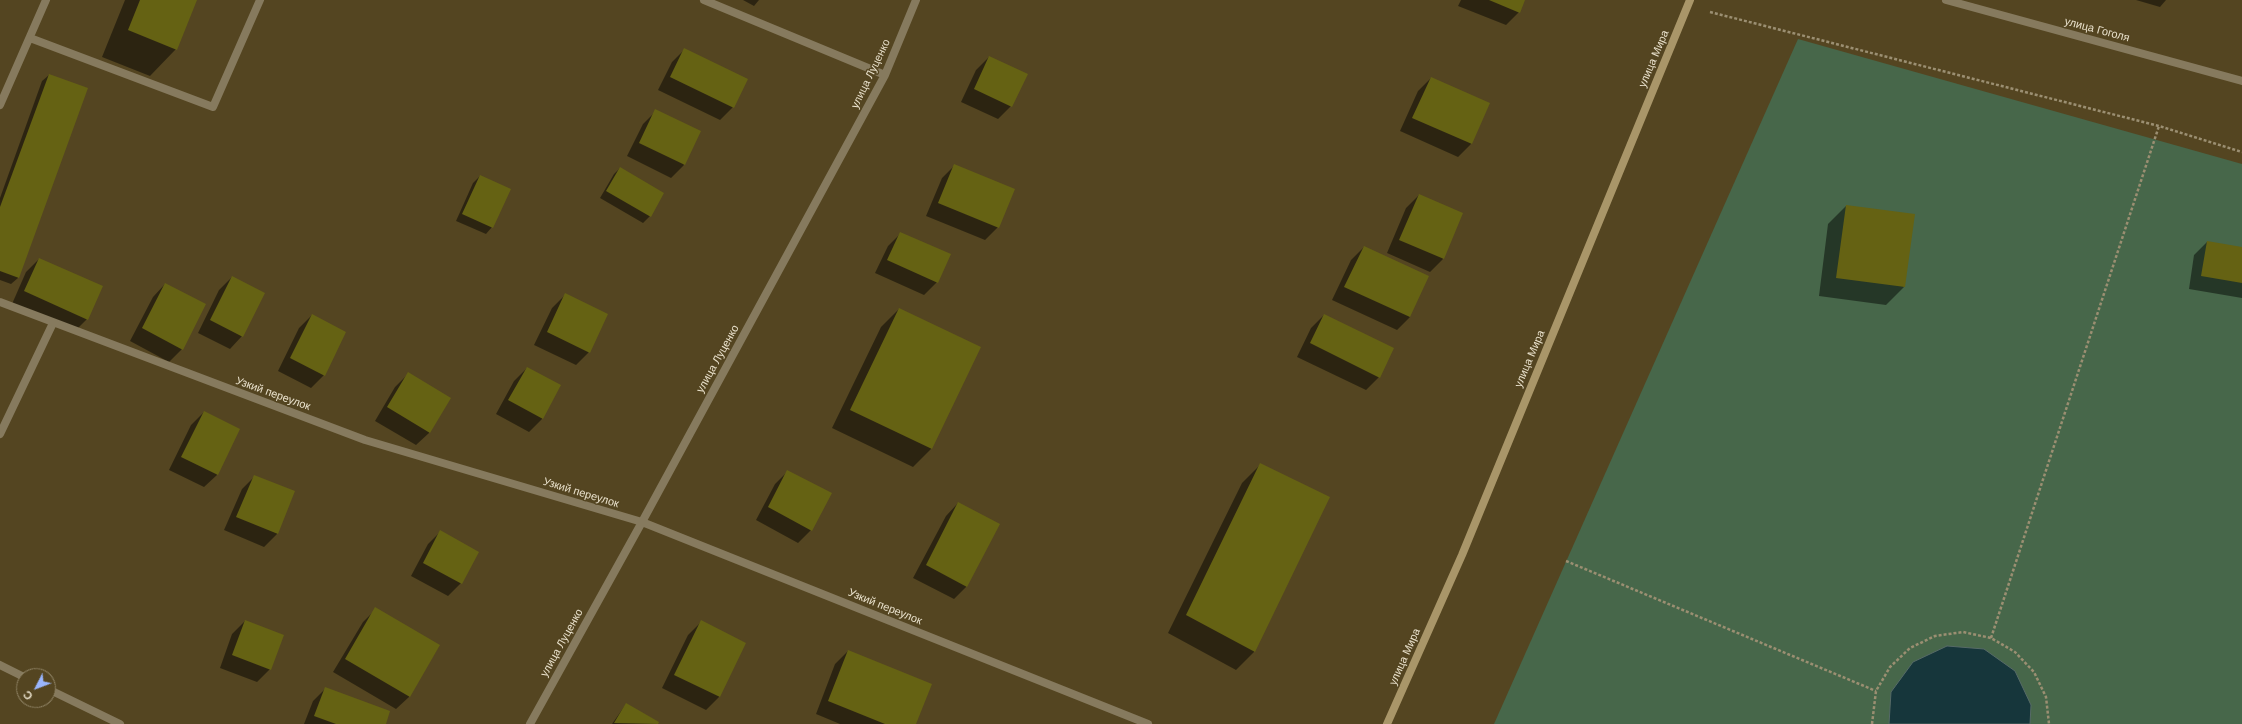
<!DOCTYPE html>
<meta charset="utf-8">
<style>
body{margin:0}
#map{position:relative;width:2242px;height:724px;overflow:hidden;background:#544521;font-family:Helvetica,sans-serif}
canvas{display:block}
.north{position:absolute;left:16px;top:668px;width:40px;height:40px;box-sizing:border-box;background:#544521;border:1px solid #908466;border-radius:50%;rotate:228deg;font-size:11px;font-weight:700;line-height:16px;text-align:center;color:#eae2cd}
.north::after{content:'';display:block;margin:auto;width:14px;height:18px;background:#99b5fd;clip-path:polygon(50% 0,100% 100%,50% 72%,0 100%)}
</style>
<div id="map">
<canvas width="2242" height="724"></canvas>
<div class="north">С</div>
</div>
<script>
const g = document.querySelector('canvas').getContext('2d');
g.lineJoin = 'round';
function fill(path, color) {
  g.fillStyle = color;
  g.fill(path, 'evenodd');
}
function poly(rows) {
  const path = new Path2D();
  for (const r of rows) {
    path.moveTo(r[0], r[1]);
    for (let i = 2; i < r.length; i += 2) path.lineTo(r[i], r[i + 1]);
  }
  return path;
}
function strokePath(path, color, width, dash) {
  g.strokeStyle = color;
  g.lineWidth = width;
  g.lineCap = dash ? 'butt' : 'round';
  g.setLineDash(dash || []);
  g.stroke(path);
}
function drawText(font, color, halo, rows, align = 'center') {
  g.font = font + ' Helvetica,sans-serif';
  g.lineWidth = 3;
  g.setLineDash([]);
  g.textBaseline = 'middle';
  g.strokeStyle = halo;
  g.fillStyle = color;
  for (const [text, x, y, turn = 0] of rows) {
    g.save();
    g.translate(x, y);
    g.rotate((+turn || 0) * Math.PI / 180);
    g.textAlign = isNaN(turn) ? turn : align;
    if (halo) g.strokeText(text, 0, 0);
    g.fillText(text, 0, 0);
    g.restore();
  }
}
fill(poly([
 [1798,39,2242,164,2242,724,1494,724]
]), '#47674a');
const water = poly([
 [1947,646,1984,649,2015,671,2031,705,2030,724,1889,724,1891,692,1913,662,1947,646]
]);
fill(water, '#16363b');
strokePath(water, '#566a67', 1);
fill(poly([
 [125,0,196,0,176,49,150,76,102,57],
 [743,0,759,0,754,6],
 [1461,0,1524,0,1519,12,1506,25,1458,6],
 [2136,0,2166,0,2160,7],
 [685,49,733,107,720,120,658,90,672,62],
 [989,57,1011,106,998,119,961,102,976,70],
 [49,75,86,88,18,278,11,284,0,280,0,198,42,81],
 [1431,78,1489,104,1471,144,1458,157,1400,131,1418,91],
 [656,111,684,165,671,178,627,156,643,124],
 [955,165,998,227,985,240,926,216,942,178],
 [620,168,650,216,643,223,600,198,614,174],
 [480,176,492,227,486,234,456,221,473,183],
 [1419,195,1443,259,1430,272,1387,253,1406,208],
 [1846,206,1904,287,1886,305,1819,296,1828,224],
 [901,233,937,282,924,295,875,273,888,246],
 [2207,242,2242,248,2242,298,2189,289,2194,255],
 [1364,247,1410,317,1397,330,1332,300,1351,260],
 [39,259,87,319,74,332,12,304,26,272],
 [232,277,242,336,230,349,198,333,219,290],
 [165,284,182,349,169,362,130,341,153,297],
 [565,295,589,352,576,365,534,345,552,308],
 [899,309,979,348,931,449,913,467,832,428,881,327],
 [312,315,324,375,311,388,278,371,299,328],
 [1324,315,1379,377,1366,390,1297,357,1311,328],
 [527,368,560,386,542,419,529,432,496,414,514,381],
 [408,374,449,398,429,433,416,445,375,421,395,387],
 [204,412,217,475,204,487,169,470,191,425],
 [1260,465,1328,497,1254,652,1236,670,1168,633,1242,483],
 [788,471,811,530,798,543,756,520,775,484],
 [255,476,294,492,277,534,264,547,224,530,242,489],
 [958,503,967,586,954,599,913,578,946,516],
 [440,532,461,583,448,596,411,576,428,544],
 [376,609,439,646,409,697,396,709,333,672,363,622],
 [245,621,270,669,257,682,220,668,232,634],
 [701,622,745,643,719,697,706,710,662,688,688,635],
 [848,651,915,724,840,724,816,714,835,664],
 [326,688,384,724,304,724,313,701],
 [626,704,658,722,657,724,612,724]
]), '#0007');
fill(poly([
 [140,0,197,0,177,50,128,30],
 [1489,0,1525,0,1520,13],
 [684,48,748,79,734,108,670,77],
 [989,56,1028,74,1012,107,974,89],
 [49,74,88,88,19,278,0,271,0,207],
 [1431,77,1490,103,1472,144,1412,118],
 [655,109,701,131,685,165,639,143],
 [954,164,1015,189,999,228,938,203],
 [620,167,664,193,651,217,606,191],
 [480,175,511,189,493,228,462,214],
 [1419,194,1463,213,1444,259,1399,240],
 [1846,205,1915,214,1905,287,1836,278],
 [900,232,951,254,938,283,887,260],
 [2207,241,2242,247,2242,283,2201,276],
 [1364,246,1429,276,1410,317,1344,287],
 [39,258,103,286,88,320,24,291],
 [232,276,265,293,243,337,210,320],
 [165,283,206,304,183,350,142,328],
 [565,293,608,314,590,353,547,332],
 [899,308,981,347,932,449,850,410],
 [312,314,346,332,325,376,290,358],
 [1324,314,1394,348,1380,378,1310,343],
 [527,367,561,385,543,419,508,400],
 [408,372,451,398,430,433,387,407],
 [204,411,240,429,218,475,181,457],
 [1260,463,1330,497,1255,652,1186,615],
 [787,470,832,493,812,531,768,507],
 [254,475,295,491,278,534,236,517],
 [958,502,1000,524,967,587,926,565],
 [440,530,479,552,462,584,423,563],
 [375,607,440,645,410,697,345,659],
 [245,620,284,635,271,670,232,655],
 [701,620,746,643,720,697,674,675],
 [848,650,932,684,916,724,885,724,828,701],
 [325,687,390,711,386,724,336,724,314,716],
 [626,703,659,722,658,724,614,723]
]), '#656213');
strokePath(poly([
 [1710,12,2159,126,2242,152],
 [1566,561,1876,691],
 [1991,638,2159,126],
 [1872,724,1876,691,1890,667,1910,648,1935,636,1963,632,1991,638,2015,652,2034,672,2046,697,2049,724]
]), '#9b8f72', 2.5, [3, 2]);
strokePath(poly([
 [30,38,213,107,260,0],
 [0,105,46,0],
 [0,434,53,323],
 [0,665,24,677],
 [48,689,120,724]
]), '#867a5e', 8);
strokePath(poly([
 [704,0,885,75],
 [0,302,365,440,642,522,1148,724],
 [530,724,642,522,885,75,916,0]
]), '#867a5e', 8);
strokePath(poly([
 [1946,0,2242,81]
]), '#867a5e', 8);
strokePath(poly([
 [1387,724,1462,555,1690,0]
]), '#a99669', 8);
drawText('11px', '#eae2cd', '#544521', [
 ["улица Гоголя",2097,30,15],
 ["улица Мира",1654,59,-67],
 ["улица Луценко",871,74,-64],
 ["улица Луценко",718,359,-61],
 ["улица Мира",1530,359,-67],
 ["Узкий переулок",273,394,20],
 ["Узкий переулок",581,493,17],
 ["Узкий переулок",885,607,22],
 ["улица Луценко",562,643,-61],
 ["улица Мира",1405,657,-66]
]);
</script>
